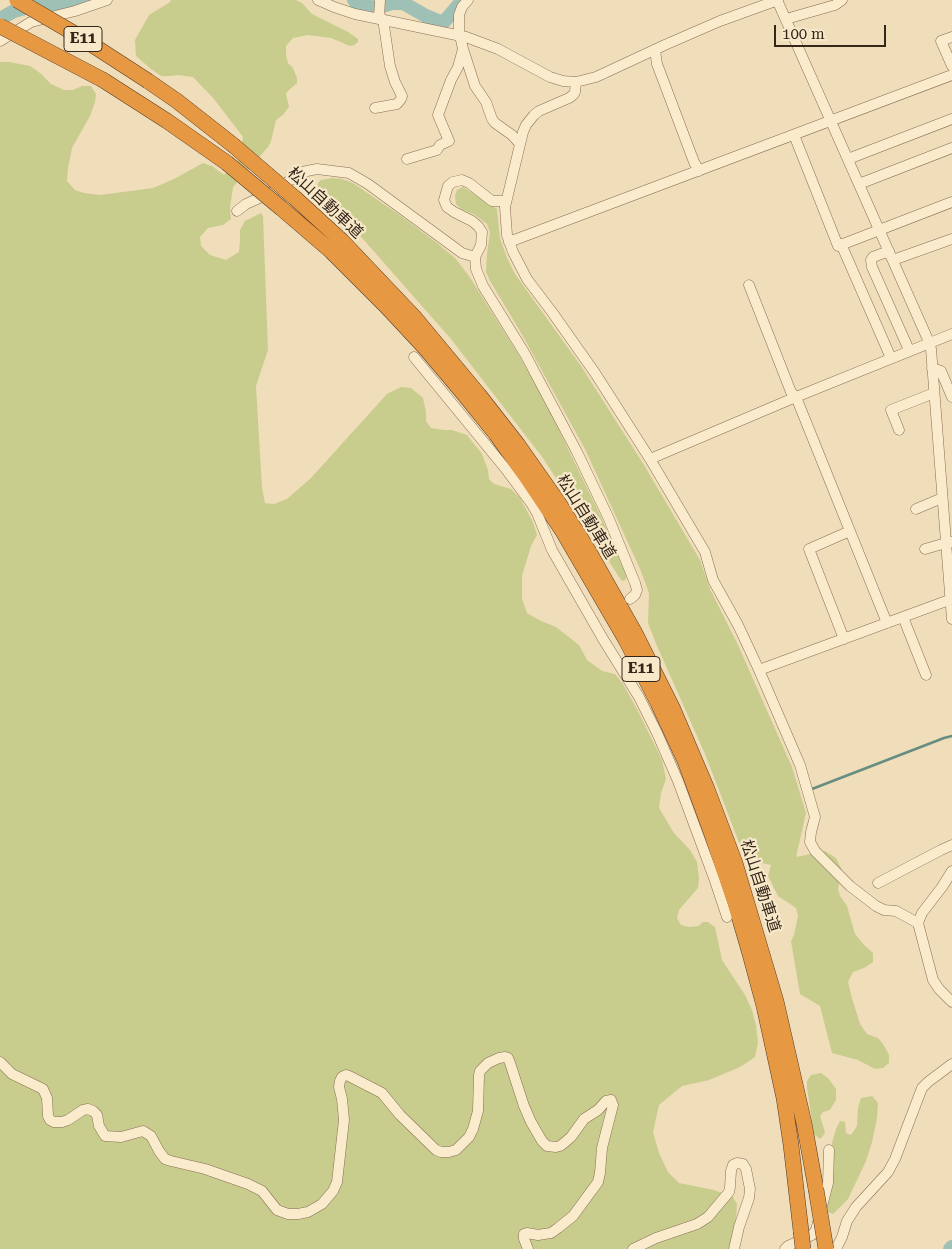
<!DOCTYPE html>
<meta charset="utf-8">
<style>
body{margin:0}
#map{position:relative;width:952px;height:1249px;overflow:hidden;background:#f0ddba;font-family:"Roboto Serif",serif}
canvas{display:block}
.scale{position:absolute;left:774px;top:25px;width:112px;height:22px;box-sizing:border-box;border:2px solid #35261a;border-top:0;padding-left:6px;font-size:15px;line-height:18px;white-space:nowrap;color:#35261a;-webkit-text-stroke:4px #f7e8c9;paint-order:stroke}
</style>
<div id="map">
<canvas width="952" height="1249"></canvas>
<div class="scale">100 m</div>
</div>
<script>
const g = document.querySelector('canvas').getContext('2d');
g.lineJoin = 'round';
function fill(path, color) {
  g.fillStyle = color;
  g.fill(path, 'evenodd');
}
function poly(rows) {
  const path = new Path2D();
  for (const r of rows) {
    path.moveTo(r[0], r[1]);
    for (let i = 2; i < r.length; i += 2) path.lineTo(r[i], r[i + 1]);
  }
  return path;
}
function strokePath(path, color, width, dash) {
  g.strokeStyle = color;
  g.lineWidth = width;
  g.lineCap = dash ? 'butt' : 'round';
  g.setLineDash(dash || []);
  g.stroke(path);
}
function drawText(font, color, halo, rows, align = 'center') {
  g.font = font + ' "Roboto Serif","Noto Sans JP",serif';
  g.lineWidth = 4.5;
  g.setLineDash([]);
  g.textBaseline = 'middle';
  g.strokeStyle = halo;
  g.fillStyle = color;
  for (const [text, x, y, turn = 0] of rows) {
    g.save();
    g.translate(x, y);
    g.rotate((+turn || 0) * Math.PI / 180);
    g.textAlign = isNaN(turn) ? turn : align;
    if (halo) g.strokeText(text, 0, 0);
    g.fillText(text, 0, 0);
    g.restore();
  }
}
fill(poly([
 [171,0,296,0,302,3,312,14,348,32,358,39,358,42,354,45,350,46,331,38,308,35,293,38,286,46,286,55,288,63,293,68,297,78,297,83,289,90,286,94,289,107,283,115,276,120,271,141,268,147,233,187,230,208,231,219,223,225,208,228,200,237,201,246,210,255,226,260,239,252,240,241,240,230,245,221,261,213,263,216,268,350,256,386,262,488,265,503,274,504,287,499,311,478,387,394,401,387,411,388,423,398,426,412,426,421,431,428,444,430,452,430,467,435,482,454,488,470,489,479,494,484,511,489,520,498,533,522,537,535,531,546,522,576,522,599,527,613,539,620,556,627,579,645,587,660,602,671,615,674,623,684,638,711,662,760,666,779,661,793,659,808,674,833,690,850,697,862,699,878,698,888,679,910,677,918,681,925,689,927,698,926,703,922,708,922,715,927,722,960,745,995,752,1010,756,1025,758,1043,755,1057,748,1062,738,1068,709,1080,682,1086,659,1105,653,1132,659,1153,668,1172,679,1183,714,1190,733,1197,737,1204,736,1220,729,1249,0,1249,0,62,9,62,30,66,40,73,51,84,64,90,73,90,82,86,91,86,96,94,95,102,90,116,72,148,68,168,67,181,75,190,84,193,100,195,153,188,174,179,203,163,212,166,224,175,238,161,243,137,214,99,193,77,178,75,170,76,161,76,151,69,136,56,135,40,149,15,170,2],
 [333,178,342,179,353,183,401,216,437,243,456,259,469,276,518,354,545,401,602,519,626,574,626,579,624,581,621,580,543,458,451,339,348,222,330,208,319,195,317,189,318,183,321,180],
 [463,187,497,209,500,238,507,258,515,274,581,366,644,465,700,560,710,589,738,645,792,767,806,813,796,857,825,851,836,858,842,870,838,889,840,896,847,906,855,934,864,945,873,953,873,962,864,968,853,972,848,982,852,998,860,1024,867,1034,878,1038,883,1044,889,1055,889,1063,883,1068,875,1069,858,1060,832,1053,820,1006,800,994,791,941,794,935,798,916,796,908,778,896,768,876,771,865,753,861,740,845,705,754,657,646,648,623,649,593,640,569,585,449,520,331,490,281,486,272,487,254,490,232,487,224,475,215,461,209,456,204,455,196,457,190],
 [821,1073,828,1078,836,1089,836,1100,830,1110,823,1112,820,1116,825,1132,823,1136,820,1139,814,1134,807,1088,807,1081,811,1075],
 [872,1096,878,1103,877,1118,872,1142,866,1161,848,1199,833,1214,828,1212,828,1199,833,1161,832,1143,836,1129,840,1121,845,1122,846,1133,851,1135,857,1126,858,1108,861,1098]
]), '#c8cd8e');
strokePath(poly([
 [812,789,944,738,952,736]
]), '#668d82', 2.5);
strokePath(poly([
 [354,0,358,5,376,8,392,3,403,3,426,16,443,23,463,0],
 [0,19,14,11,42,3,62,6,85,0],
 [950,1249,952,1247]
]), '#9fc0b5', 14);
const minor = poly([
 [318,0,334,7,355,14,466,37,498,49,550,77,563,81,576,82,596,77,667,44,720,21,778,0],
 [468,0,462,7,459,15,459,31,463,49,475,86,486,102,492,119,495,123,512,135,520,144],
 [777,0,929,342,931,349,952,619],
 [379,18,380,0],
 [786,19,835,5,842,0],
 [952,37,941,41,952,66],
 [0,41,31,22,75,11,107,0],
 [655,50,657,64,694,162,699,171],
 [576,82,575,92,573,95,569,98,539,111,534,115,526,125,523,132,505,207,507,235,513,252,527,279,552,312,595,373,650,459,705,552,713,580,738,625,759,670,800,765,815,817,811,832,810,842,815,851,850,886,876,906,884,910,896,911,918,923],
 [375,108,397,104,401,99,402,96,395,82,390,66,383,19],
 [794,135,838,246,952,202],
 [407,159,437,150,440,145,449,141,438,115,451,80,458,67,463,49],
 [848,159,952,119],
 [859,184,952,148],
 [506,201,492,201,469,183,462,180,453,182,448,186,444,200,447,207,454,212,472,221,478,226,482,232,481,245,475,257,476,269,483,286,525,354,577,452,609,519,635,583,637,590,635,595,630,599],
 [237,211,246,204,273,192,302,172,317,169,349,173,368,184,462,253,475,257],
 [509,242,952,75],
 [841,244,891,358],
 [889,251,873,257,871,260,872,267,909,350],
 [893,260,952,239],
 [749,285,791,392,796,397,887,623],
 [414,357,505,468,531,503,537,513,552,550,603,639,639,697,657,733,678,781,714,878,727,917],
 [932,368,941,371,952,397],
 [899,430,891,410,934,393],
 [650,459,796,397,952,334],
 [916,509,942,498],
 [925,549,946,543,951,542],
 [903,617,926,675],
 [844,639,809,549,850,531],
 [759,670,952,599],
 [952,871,942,887,922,913,918,923,933,980,939,989,952,1002],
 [878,883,941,850,952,845],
 [0,1062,12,1074,43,1089,47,1098,48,1116,50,1120,54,1122,62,1122,68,1120,83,1110,88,1109,93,1111,97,1115,99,1126,105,1136,121,1137,143,1131,151,1136,159,1151,165,1159,171,1161,205,1169,248,1184,262,1191,277,1210,288,1214,298,1214,308,1212,322,1204,333,1191,337,1182,344,1120,342,1099,339,1087,340,1081,342,1077,346,1075,349,1076,382,1093,400,1115,436,1150,441,1152,449,1152,456,1150,469,1137,473,1129,478,1111,479,1075,480,1071,488,1063,499,1058,505,1057,508,1058,510,1063,524,1106,531,1122,542,1141,547,1146,556,1147,560,1146,564,1143,571,1137,584,1119,598,1110,606,1101,611,1100,613,1105,602,1148,600,1173,598,1182,573,1216,558,1228,551,1233,544,1234,538,1235,527,1233,524,1234,524,1239,528,1249],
 [633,1249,656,1238,697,1224,708,1217,729,1192,730,1187,731,1171,733,1165,737,1163,743,1164,746,1169,750,1189,749,1198,739,1227,734,1249],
 [785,1249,788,1246,812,1235,816,1230,828,1183,829,1150],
 [836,1249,842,1237,847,1221,856,1207,888,1172,895,1159,922,1088,928,1082,952,1064]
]);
const highway = poly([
 [103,80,167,121,227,163],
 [148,81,177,101,233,145],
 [296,199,342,241,378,279,415,318,479,395,518,445,558,502,588,550,636,635,672,707,707,789,735,863,776,1001,804,1123,816,1189],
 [281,208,331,251,386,306,426,349,463,393,496,434,528,479,562,530,626,640,658,703,685,761,710,829,734,899,750,954,764,1006,784,1098,791,1145,801,1231]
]);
strokePath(minor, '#876d54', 11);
strokePath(highway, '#533b29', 16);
strokePath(minor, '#faebcd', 10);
strokePath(highway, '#e69843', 15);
const highwayBridge = poly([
 [17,0,77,35,148,81],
 [0,26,103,80],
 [233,145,296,199],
 [227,163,281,208],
 [816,1189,826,1249],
 [801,1231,803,1249]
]);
strokePath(highwayBridge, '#533b29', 16, []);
strokePath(highwayBridge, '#e69843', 15);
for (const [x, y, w] of [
 [83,39,38],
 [641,669,38]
]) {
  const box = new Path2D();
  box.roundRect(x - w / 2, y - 12.5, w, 25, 4);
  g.fillStyle = '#f7e8c9';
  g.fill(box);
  strokePath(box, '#35261a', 1);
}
drawText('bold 15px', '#35261a', null, [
 ["E11",83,39],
 ["E11",641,669]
]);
drawText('16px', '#35261a', '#f7e8c9', [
 ["松山自動車道",325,203,43],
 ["松山自動車道",586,517,58],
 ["松山自動車道",760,886,72]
]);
</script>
